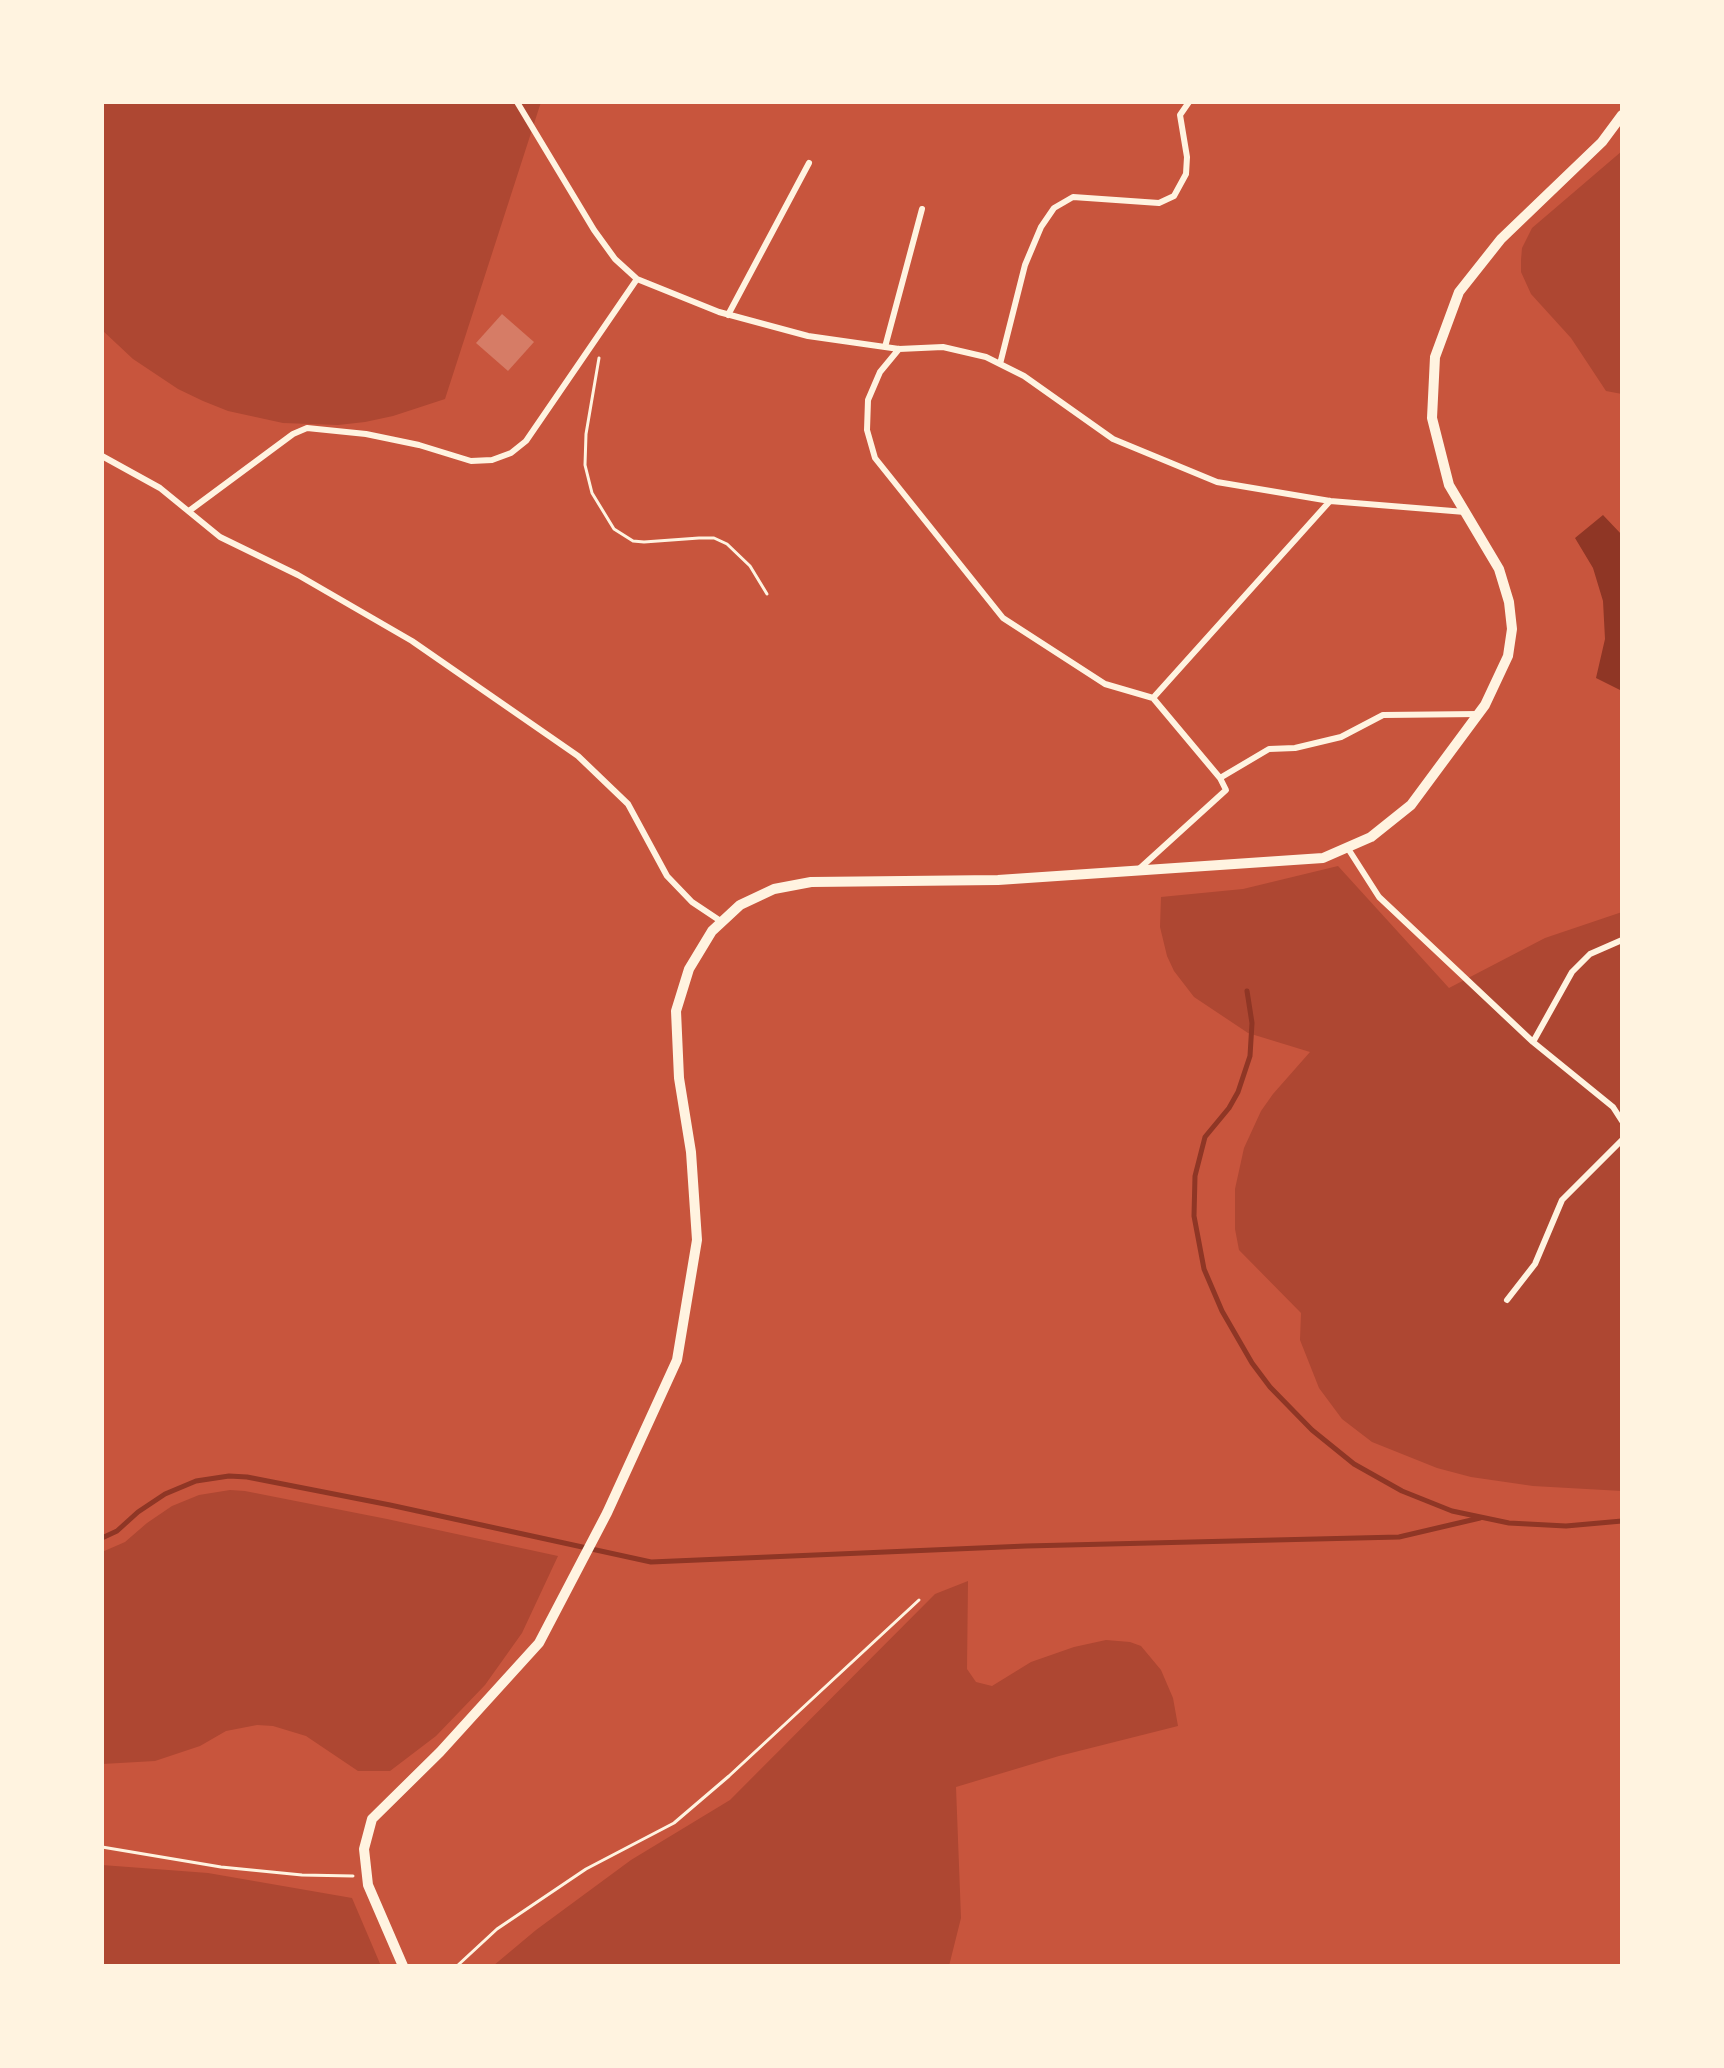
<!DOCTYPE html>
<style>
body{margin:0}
#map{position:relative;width:1724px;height:2068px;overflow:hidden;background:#c8553d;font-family:Commissioner,sans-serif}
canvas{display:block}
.frame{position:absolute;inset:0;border:104px solid #fff3e0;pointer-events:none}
</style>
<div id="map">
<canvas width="1724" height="2068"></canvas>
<div class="frame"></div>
</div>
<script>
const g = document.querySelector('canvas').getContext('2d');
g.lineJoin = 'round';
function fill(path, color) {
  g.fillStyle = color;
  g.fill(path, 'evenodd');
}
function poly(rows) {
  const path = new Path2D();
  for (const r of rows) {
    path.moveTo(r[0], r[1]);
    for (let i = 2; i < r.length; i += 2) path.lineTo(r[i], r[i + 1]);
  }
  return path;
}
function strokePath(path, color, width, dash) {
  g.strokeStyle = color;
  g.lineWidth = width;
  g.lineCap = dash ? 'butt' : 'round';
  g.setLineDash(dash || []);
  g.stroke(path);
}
fill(poly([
 [102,102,541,102,445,399,393,416,365,422,338,425,283,423,228,411,203,401,178,389,133,359,102,330],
 [1622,151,1622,394,1606,391,1571,338,1531,294,1521,272,1521,260,1522,248,1532,228],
 [1338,866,1449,988,1545,938,1622,912,1622,1491,1533,1486,1471,1477,1437,1468,1372,1442,1342,1419,1319,1388,1300,1340,1301,1313,1239,1250,1235,1229,1235,1189,1244,1148,1261,1111,1273,1094,1310,1052,1248,1033,1194,997,1174,971,1167,956,1160,927,1161,897,1243,889],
 [230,1490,245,1491,387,1519,558,1556,522,1633,485,1685,436,1736,390,1771,358,1771,306,1736,273,1726,257,1725,226,1731,200,1746,155,1761,102,1764,102,1552,125,1542,147,1523,172,1506,199,1495],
 [968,1581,967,1669,976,1682,992,1686,1031,1662,1074,1647,1106,1640,1130,1642,1141,1646,1161,1670,1173,1698,1178,1726,1059,1756,956,1787,961,1918,949,1966,493,1966,536,1930,631,1860,730,1800,935,1594],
 [102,1865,208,1873,352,1898,381,1966,102,1966]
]), '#ae4732');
fill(poly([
 [1603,515,1622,535,1622,691,1596,678,1605,639,1603,601,1593,568,1575,538]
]), '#8f3625');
strokePath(poly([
 [1247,991,1252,1023,1250,1056,1238,1092,1229,1108,1205,1137,1195,1176,1194,1216,1204,1269,1222,1311,1252,1363,1270,1387,1312,1430,1354,1464,1402,1491,1452,1511,1509,1523,1566,1526,1622,1521],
 [102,1538,117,1531,138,1512,165,1494,196,1481,229,1476,247,1477,390,1505,651,1562,1026,1546,1399,1537,1480,1518]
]), '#8f3625', 5);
fill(poly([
 [502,314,534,342,508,371,476,343]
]), '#d67c66');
strokePath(poly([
 [599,358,586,434,585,465,592,493,614,529,633,541,644,542,699,538,714,538,727,544,750,566,767,594],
 [102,1847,221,1867,302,1875,353,1876],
 [457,1966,497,1929,586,1869,674,1823,729,1776,919,1600]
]), '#fff3e0', 3);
strokePath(poly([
 [517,102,594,230,615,259,637,279,719,312,808,336,899,349,943,347,986,357,1024,376,1113,439,1217,482,1330,501,1465,512],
 [728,315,809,163],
 [885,347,922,209],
 [899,349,880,372,868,400,867,430,875,458,1003,618,1105,684,1153,698,1220,778,1226,790,1139,869],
 [1000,364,1025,265,1041,227,1054,208,1073,197,1159,203,1174,196,1186,174,1187,157,1180,115,1189,102],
 [102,456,160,488,220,537,298,575,412,641,578,756,628,804,667,876,692,902,722,922],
 [189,511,293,434,307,428,366,434,419,445,471,461,492,460,511,453,526,441,637,279],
 [1153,698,1330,501],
 [1220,778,1269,749,1295,748,1341,737,1383,715,1479,714],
 [1347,847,1379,897,1533,1042,1613,1107,1622,1121],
 [1533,1042,1572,972,1590,954,1622,940],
 [1507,1300,1535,1264,1562,1200,1622,1140]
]), '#fff3e0', 6);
strokePath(poly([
 [403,1966,368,1885,364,1849,372,1819,440,1752,539,1643,607,1513,677,1360,697,1240,691,1152,679,1078,676,1011,689,969,712,931,740,905,774,889,811,882,998,880,1323,858,1371,837,1411,805,1485,705,1508,656,1512,629,1509,602,1499,569,1449,485,1432,418,1435,357,1459,292,1501,239,1602,142,1622,115]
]), '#fff3e0', 10);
</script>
